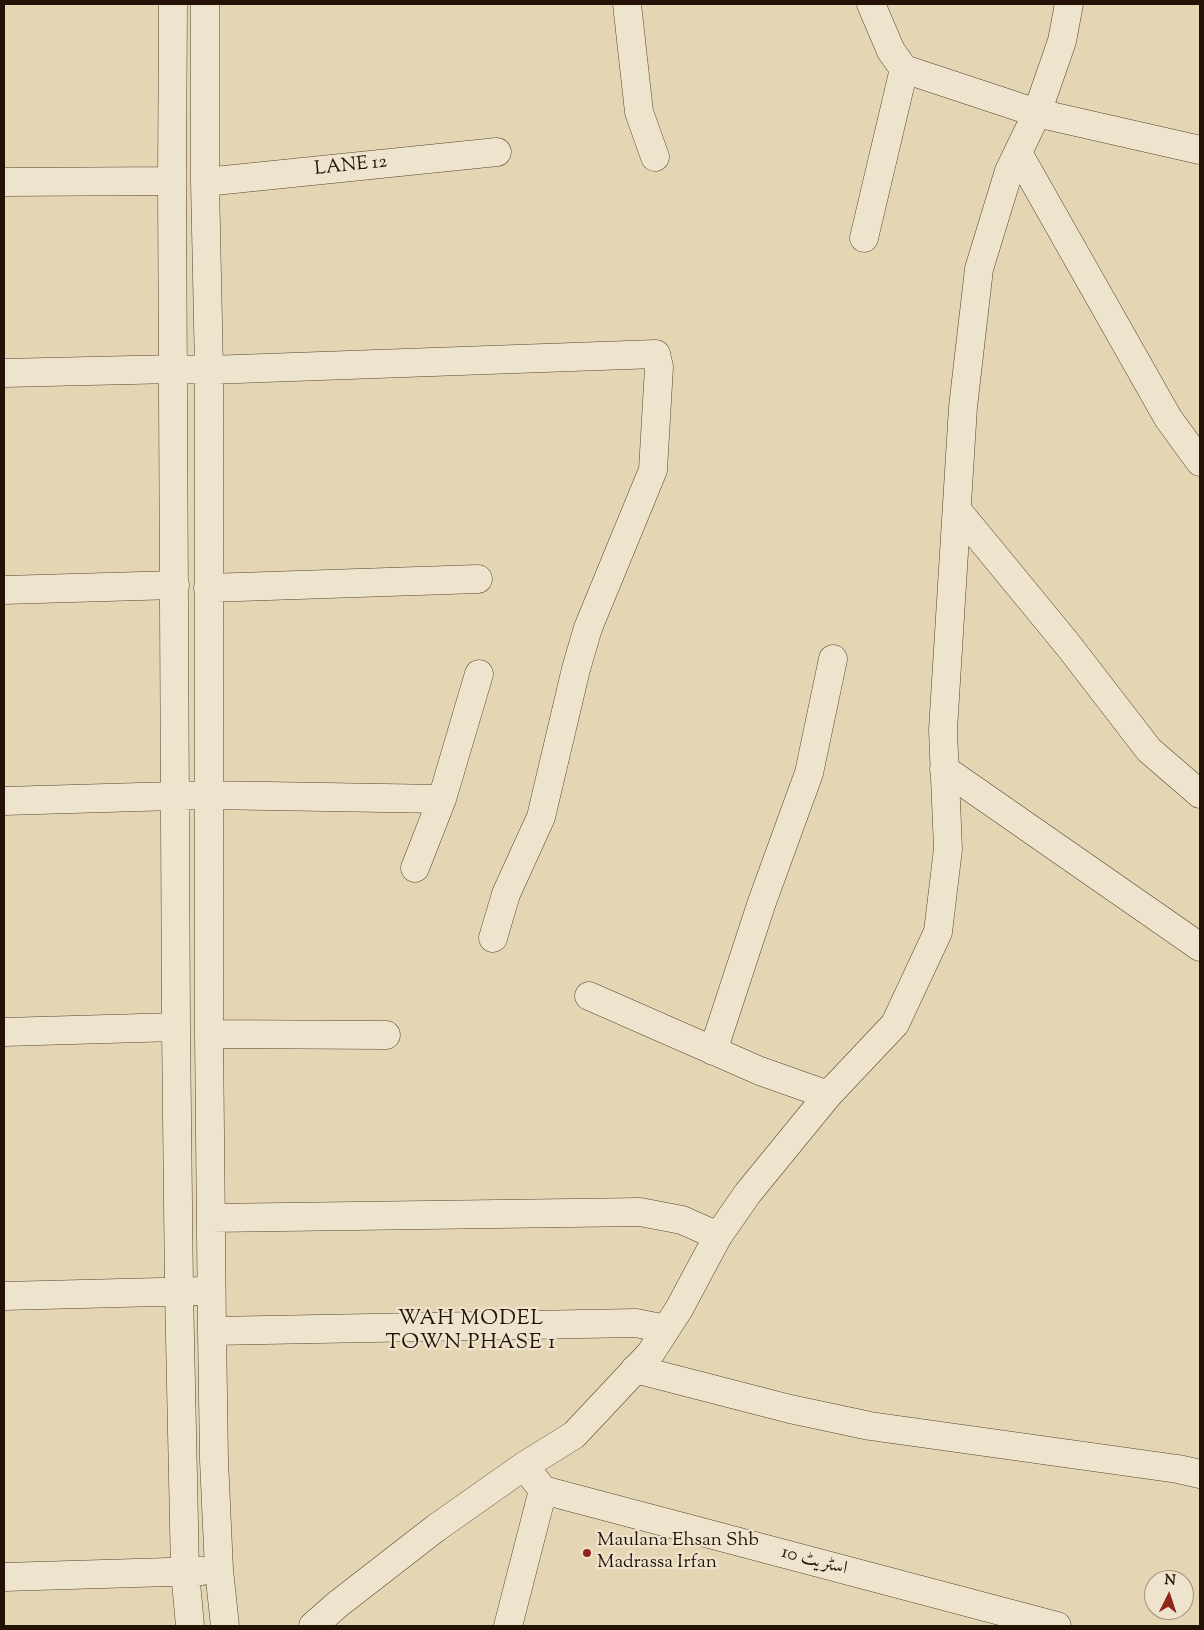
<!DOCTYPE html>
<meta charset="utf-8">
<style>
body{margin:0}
#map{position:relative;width:1204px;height:1630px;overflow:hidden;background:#e5d6b3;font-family:"Sorts Mill Goudy",serif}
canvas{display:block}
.frame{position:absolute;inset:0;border:5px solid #251206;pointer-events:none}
.north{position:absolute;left:1144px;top:1570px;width:50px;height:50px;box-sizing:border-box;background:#eee4ce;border:1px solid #9e907e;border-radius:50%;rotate:4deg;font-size:14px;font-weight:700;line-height:20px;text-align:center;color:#251206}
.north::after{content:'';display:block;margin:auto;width:18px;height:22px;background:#8f2418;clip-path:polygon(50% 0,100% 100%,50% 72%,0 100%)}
</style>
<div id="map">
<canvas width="1204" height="1630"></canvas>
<div class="frame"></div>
<div class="north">N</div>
</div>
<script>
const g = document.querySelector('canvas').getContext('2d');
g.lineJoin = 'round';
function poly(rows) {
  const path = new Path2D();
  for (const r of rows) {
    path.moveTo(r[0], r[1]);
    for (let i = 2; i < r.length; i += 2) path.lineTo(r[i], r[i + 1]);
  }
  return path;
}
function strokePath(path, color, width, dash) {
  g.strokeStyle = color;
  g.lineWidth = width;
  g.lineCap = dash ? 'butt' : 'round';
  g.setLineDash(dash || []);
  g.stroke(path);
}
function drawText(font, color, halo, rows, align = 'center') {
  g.font = font + ' "Sorts Mill Goudy",Amiri,serif';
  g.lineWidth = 4.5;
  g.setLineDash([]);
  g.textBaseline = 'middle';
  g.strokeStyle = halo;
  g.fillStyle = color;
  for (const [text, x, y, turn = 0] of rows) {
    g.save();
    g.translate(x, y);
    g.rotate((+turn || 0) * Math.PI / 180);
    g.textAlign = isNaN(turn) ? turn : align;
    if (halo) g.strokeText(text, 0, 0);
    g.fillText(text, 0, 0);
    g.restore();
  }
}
const minor = poly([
 [173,4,172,181,176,1027,179,1291,185,1571,190,1626],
 [205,4,205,182,209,370,209,1034,212,1331,214,1460,219,1570,225,1626],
 [627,4,639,112,655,157],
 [871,4,891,51,904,69,1037,113,1200,150],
 [1018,153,1168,418,1200,462],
 [4,182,172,181],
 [205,182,497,152],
 [864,238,904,69],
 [4,373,174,369,209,370,656,354,659,367,653,470,588,628,576,669,541,817,506,894,493,938],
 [957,510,1068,645,1149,750,1200,794],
 [208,588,478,579],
 [4,590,175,585],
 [944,769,1200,947],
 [4,801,208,795,442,799],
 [415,868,442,799,479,674],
 [589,996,760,1071,828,1095],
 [4,1032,176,1027],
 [209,1034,386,1035],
 [713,1051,762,902,809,773,833,659],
 [211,1218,640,1212,682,1220,718,1236],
 [4,1296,198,1291],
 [212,1331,636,1323,666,1329],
 [635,1369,790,1409,870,1426,1178,1469,1200,1474],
 [543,1490,1057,1626],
 [4,1577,202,1571],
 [313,1626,338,1604,436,1528,524,1466,574,1435,650,1354,679,1309,718,1236,748,1193,828,1095,895,1024,938,932,948,849,943,730,963,407,979,269,1009,171,1037,113,1062,41,1069,4],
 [508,1626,543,1490,532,1476]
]);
strokePath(minor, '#554331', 29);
strokePath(minor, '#eee4ce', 28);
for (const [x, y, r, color] of [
 [587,1553,5,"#8f2418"]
]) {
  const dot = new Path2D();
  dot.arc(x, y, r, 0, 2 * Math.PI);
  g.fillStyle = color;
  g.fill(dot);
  strokePath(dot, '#eee4ce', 2);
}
drawText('19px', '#251206', '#eee4ce', [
 ["LANE 12",351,167,-6],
 ["اسٹریٹ 10",814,1562,15]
]);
drawText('19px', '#251206', '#eee4ce', [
 ["Maulana Ehsan Shb",597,1542],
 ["Madrassa Irfan",597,1564]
], 'left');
g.letterSpacing = '1px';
drawText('21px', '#251206', '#eee4ce', [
 ["WAH MODEL",471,1320],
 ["TOWN PHASE 1",471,1344]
]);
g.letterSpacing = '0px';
</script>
